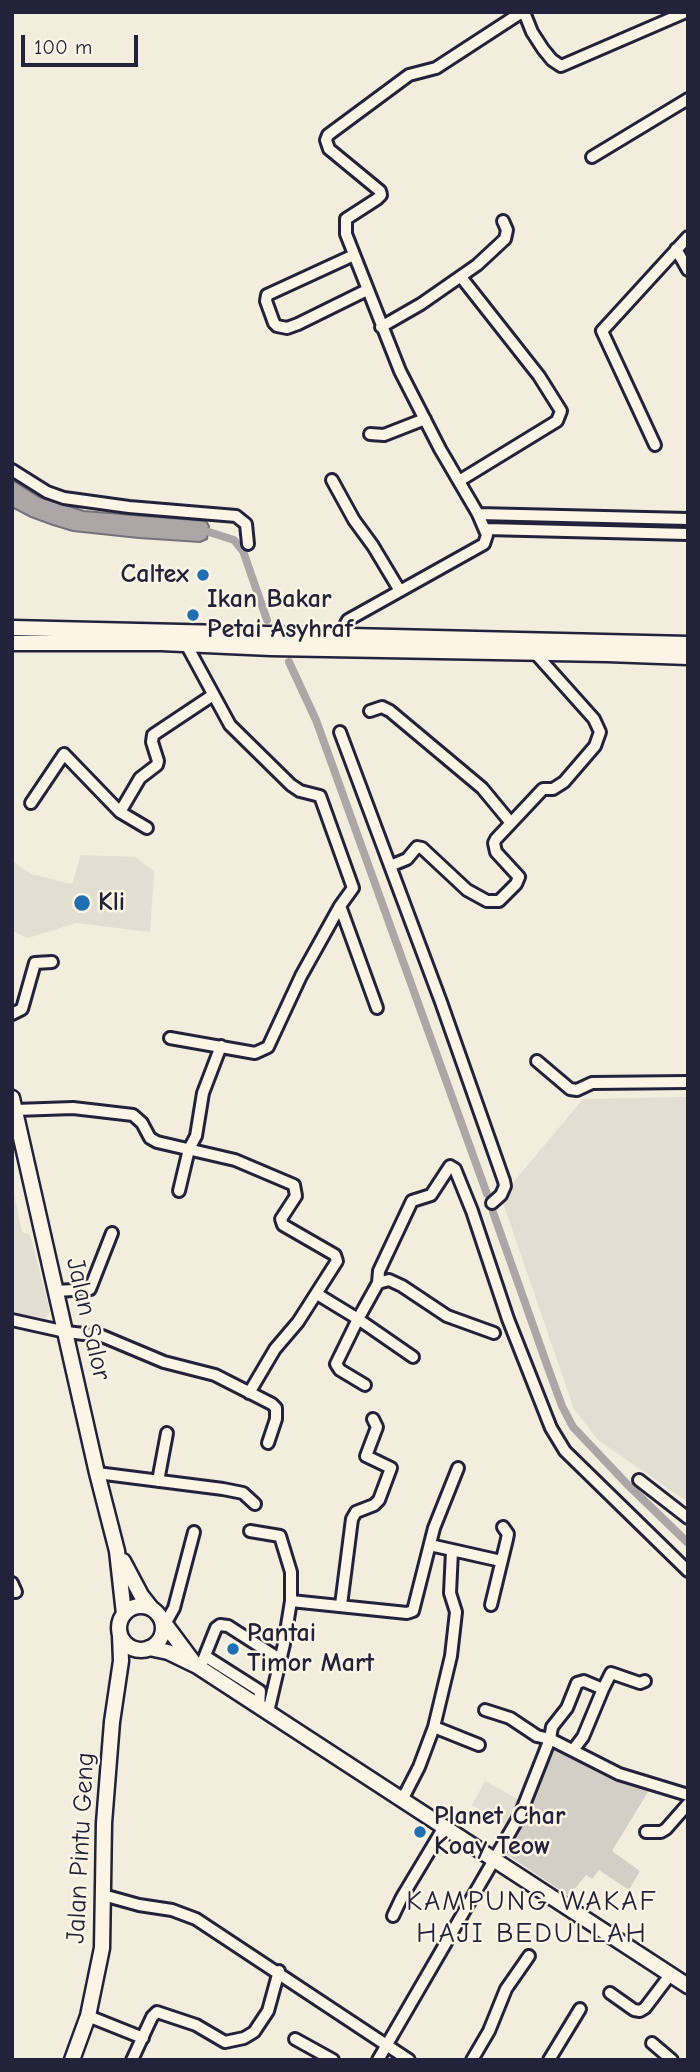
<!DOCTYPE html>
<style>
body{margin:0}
#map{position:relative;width:700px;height:2072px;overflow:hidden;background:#f3edde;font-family:"Comic Neue",sans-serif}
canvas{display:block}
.frame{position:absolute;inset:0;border:14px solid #22223b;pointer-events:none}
.scale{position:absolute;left:21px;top:35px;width:117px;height:32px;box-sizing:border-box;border:4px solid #22223b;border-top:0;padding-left:9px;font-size:21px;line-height:24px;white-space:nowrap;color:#22223b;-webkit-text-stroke:5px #fcf5e5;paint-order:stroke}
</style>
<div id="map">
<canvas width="700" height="2072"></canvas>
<div class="frame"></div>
<div class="scale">100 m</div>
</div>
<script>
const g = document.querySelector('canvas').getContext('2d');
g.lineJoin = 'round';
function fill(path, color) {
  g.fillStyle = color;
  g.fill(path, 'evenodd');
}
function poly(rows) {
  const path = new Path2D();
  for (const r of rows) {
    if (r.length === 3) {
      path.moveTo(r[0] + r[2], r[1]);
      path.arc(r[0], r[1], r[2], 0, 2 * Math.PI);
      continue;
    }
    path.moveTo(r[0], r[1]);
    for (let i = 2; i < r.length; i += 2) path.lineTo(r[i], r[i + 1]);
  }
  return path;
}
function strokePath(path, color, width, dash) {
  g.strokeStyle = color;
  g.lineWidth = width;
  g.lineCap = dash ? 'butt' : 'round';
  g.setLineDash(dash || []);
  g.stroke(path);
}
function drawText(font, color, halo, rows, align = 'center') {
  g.font = font + ' "Comic Neue",sans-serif';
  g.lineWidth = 5;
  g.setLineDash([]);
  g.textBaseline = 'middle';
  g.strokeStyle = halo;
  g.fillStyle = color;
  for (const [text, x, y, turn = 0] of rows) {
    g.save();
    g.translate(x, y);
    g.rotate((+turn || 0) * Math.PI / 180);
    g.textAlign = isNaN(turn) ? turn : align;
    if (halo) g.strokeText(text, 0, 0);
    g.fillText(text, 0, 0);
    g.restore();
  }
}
fill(poly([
 [81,855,136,857,154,872,150,932,76,923,28,938,12,931,12,861,31,874,72,884],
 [688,1097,688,1502,598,1440,574,1409,501,1197,583,1099],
 [12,1185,22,1232,30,1235,50,1311,46,1318,12,1313],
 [485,1781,521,1801,509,1827,472,1805]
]), '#e3ded2');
fill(poly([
 [553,1746,651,1787,612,1851,640,1871,629,1890,599,1870,592,1879,586,1875,569,1896,500,1850]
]), '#d4cfc6');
const water = poly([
 [12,480,39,497,84,511,206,521,209,526,207,539,200,542,139,538,73,531,53,525,31,517,12,507,12,480]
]);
fill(water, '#aca7a6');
strokePath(water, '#75727b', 2);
strokePath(poly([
 [209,532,234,540,243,551,267,620],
 [289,662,316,720,487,1194],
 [493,1212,547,1365,562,1406,573,1427,627,1484,688,1543]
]), '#aca7a6', 8);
const minor = poly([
 [524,12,532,32,543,49,552,60,561,66,686,12],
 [592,157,688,99],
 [676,249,688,270],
 [354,255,267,295,266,301,274,323,277,326,287,328,298,324,367,290],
 [381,327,421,304,477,265,505,239,507,230,503,221],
 [370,434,384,435,425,419],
 [655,445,602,331,688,237],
 [12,470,47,492,64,498,129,507,236,516,246,524,248,544],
 [332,480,354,520,373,546,400,591],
 [459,481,557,421,561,411,539,376,461,277],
 [478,514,688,519],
 [486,529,688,534],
 [339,636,348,620,484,544,487,535,478,514,440,449,400,371,346,234,346,219,377,199,381,195,380,191,329,149,326,140,328,135,409,75,436,68,522,12],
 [370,711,382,707,390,711,482,788,511,823],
 [340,732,441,1002,504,1181,505,1186,501,1195,492,1203],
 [31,803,64,754,120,812,147,828],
 [120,812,140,778,157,765,158,761,152,742,153,735,213,695],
 [390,866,407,859,417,847,422,848,467,890,487,901,499,901,516,884,519,877,496,852,494,843,496,839,543,789,553,789,564,782,595,746,600,732,594,719,535,653],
 [340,906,377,1008],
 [12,1014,22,1009,35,963,52,962],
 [170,1038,255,1053,268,1047,301,976,340,906,353,888,320,796,300,791,291,785,230,725,186,644],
 [537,1061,570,1089,577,1090,592,1083,688,1082],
 [15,1110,73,1108,133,1115,142,1123,150,1138,157,1142,235,1160,294,1185,296,1196,281,1219,283,1225,335,1255,337,1261,298,1322,275,1349,249,1393],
 [179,1191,189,1149,196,1136,203,1093,221,1046],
 [378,1283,389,1280,402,1286,447,1316,494,1333],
 [56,1291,90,1289,112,1233],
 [317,1294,358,1319,378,1283,379,1271,412,1201,431,1195,450,1166,455,1169,472,1211,508,1319,551,1428,565,1451,688,1571],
 [12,1320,66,1332,102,1336,164,1362,215,1375,272,1404,276,1408,276,1419,268,1443],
 [365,1385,340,1370,336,1364,358,1319,413,1357],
 [97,1473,223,1489,243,1493,255,1504],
 [639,1480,688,1518],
 [158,1481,167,1433],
 [250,1531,280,1536,291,1572,291,1601,284,1644,268,1712],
 [430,1545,501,1561],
 [12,1583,16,1592],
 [291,1601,407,1613,413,1611,434,1528,458,1468],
 [341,1605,352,1519,356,1512,374,1505,379,1500,391,1468,366,1456,377,1427,373,1419],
 [491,1605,507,1539,508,1534,503,1527],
 [165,1624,174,1608,194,1532],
 [205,1656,260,1691,259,1707],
 [200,1668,216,1628,220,1625,228,1626,281,1660],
 [485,1710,510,1718,537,1736,550,1739,552,1727,567,1708,577,1683,584,1681,603,1689,611,1673,640,1683,645,1681],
 [434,1727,479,1745],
 [573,1750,583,1737,603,1689],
 [402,1800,419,1767,434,1727,451,1656,456,1612,450,1593,452,1551],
 [646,1832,661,1832,666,1829,688,1804],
 [103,1895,139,1905,172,1910,196,1919,409,2060],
 [393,1916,402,1897,444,1827],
 [610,1993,634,2010,640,2011,645,2008,670,1975],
 [88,2016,143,2038],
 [295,2039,333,2060],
 [652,2043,672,2060],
 [132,2060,152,2017,157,2012,196,2025,225,2042,244,2038,254,2032,268,2011,279,1971],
 [378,2060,520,1815,550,1739,619,1774,688,1795],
 [472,2060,489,2031,506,1989,529,1956],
 [549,2060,580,2009]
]);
const major = poly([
 [12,628,688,644],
 [12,643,161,643,271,648,607,654,688,657],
 [12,1098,97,1473,117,1551,124,1614],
 [123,1561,141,1595,152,1609],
 [141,1628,22],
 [162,1620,194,1663],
 [149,1648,168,1652,197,1666,688,1986],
 [72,2060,88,2016,102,1948,104,1823,112,1722,121,1661,120,1635]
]);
strokePath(minor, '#22223b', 16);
strokePath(major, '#22223b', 19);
strokePath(minor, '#fcf5e5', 10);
strokePath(major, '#fcf5e5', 14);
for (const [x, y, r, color] of [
 [203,575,7,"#1f6fb2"],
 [193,615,7,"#1f6fb2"],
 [82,903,9,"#1f6fb2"],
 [233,1649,7,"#1f6fb2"],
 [420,1832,7,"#1f6fb2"]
]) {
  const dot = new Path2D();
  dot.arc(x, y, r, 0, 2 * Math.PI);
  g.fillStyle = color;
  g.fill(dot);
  strokePath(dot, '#fcf5e5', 2.5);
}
drawText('bold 26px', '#22223b', '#fcf5e5', [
 ["Caltex",189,575,"right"],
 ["Ikan Bakar",207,600],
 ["Petai Asyhraf",207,630],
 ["Kli",98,903],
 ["Pantai",247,1634],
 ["Timor Mart",247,1664],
 ["Planet Char",434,1817],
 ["Koay Teow",434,1847]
], 'left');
drawText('26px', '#22223b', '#fcf5e5', [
 ["Jalan Salor",88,1319,77],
 ["Jalan Pintu Geng",81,1848,-87]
]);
g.letterSpacing = '2px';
drawText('28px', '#22223b', '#fcf5e5', [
 ["KAMPUNG WAKAF",532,1902],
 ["HAJI BEDULLAH",532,1934]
]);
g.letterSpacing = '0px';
</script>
